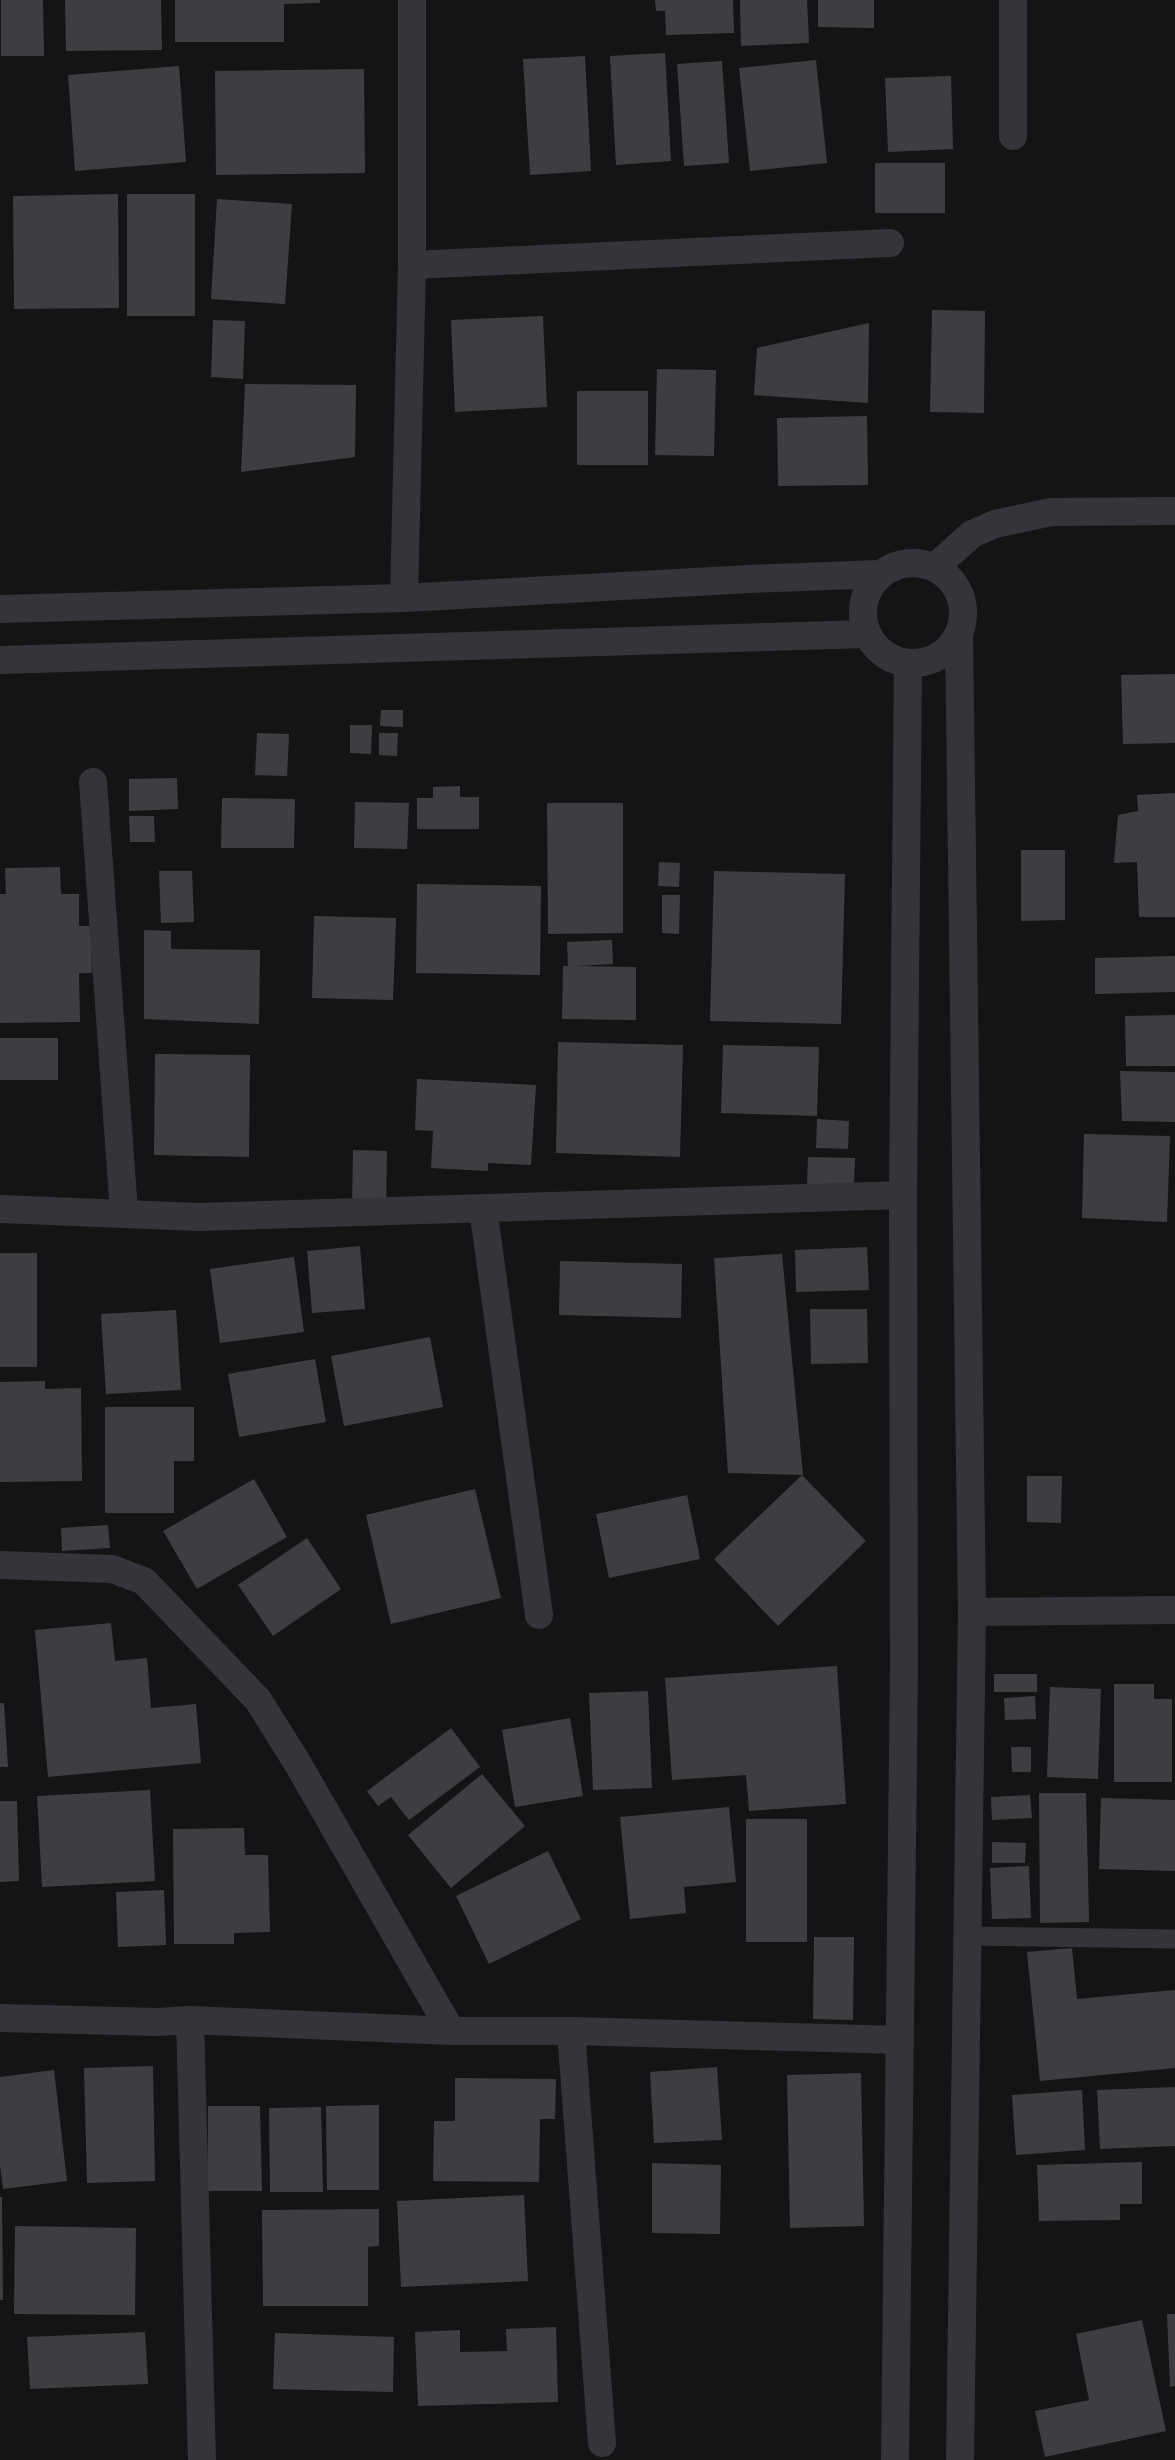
<!DOCTYPE html>
<style>
body{margin:0}
canvas{display:block;background:#141415}
</style>
<canvas width="1175" height="2460"></canvas>
<script>
const g = document.querySelector('canvas').getContext('2d');
g.lineJoin = 'round';
function fill(path, color) {
  g.fillStyle = color;
  g.fill(path, 'evenodd');
}
function poly(rows) {
  const path = new Path2D();
  for (const r of rows) {
    if (r.length === 3) {
      path.moveTo(r[0] + r[2], r[1]);
      path.arc(r[0], r[1], r[2], 0, 2 * Math.PI);
      continue;
    }
    path.moveTo(r[0], r[1]);
    for (let i = 2; i < r.length; i += 2) path.lineTo(r[i], r[i + 1]);
  }
  return path;
}
function strokePath(path, color, width, dash) {
  g.strokeStyle = color;
  g.lineWidth = width;
  g.lineCap = dash ? 'butt' : 'round';
  g.setLineDash(dash || []);
  g.stroke(path);
}
fill(poly([
 [1,0,43,0,44,56,1,56],
 [65,0,161,0,162,50,66,51],
 [175,0,320,0,320,3,284,4,284,42,175,42],
 [655,0,733,0,734,33,666,35,665,11,656,11],
 [740,0,807,0,809,43,741,46],
 [818,0,874,0,874,28,818,27],
 [665,53,671,161,616,165,610,56],
 [585,56,591,171,530,175,523,59],
 [816,60,827,163,750,171,739,68],
 [722,61,729,163,684,166,677,64],
 [179,66,186,162,75,171,68,75],
 [364,69,365,173,216,175,215,71],
 [951,76,953,149,888,152,885,78],
 [875,163,945,163,945,213,875,213],
 [118,194,119,308,14,309,13,196],
 [127,194,195,194,195,316,127,316],
 [217,199,292,204,285,304,211,299],
 [932,310,985,311,984,413,930,412],
 [543,316,547,407,455,412,451,320],
 [213,320,245,321,243,379,211,377],
 [869,323,868,403,754,395,757,348],
 [657,369,716,370,714,456,655,455],
 [245,384,356,385,355,457,241,472],
 [577,391,648,391,648,465,577,465],
 [867,416,868,485,778,486,777,418],
 [1175,674,1175,743,1123,744,1121,675],
 [381,710,403,710,403,727,380,726],
 [350,725,372,725,371,754,350,753],
 [257,733,289,734,287,776,255,775],
 [379,733,398,733,397,756,379,755],
 [177,778,178,809,129,811,129,779],
 [460,786,460,797,479,797,479,829,417,829,417,798,433,798,433,787],
 [1175,793,1175,917,1139,917,1137,862,1114,863,1118,815,1138,811,1137,795],
 [222,798,295,799,294,848,221,848],
 [355,802,409,803,407,849,354,848],
 [547,803,623,803,623,933,548,934],
 [129,816,154,816,155,842,130,842],
 [1021,850,1065,850,1065,920,1021,921],
 [659,862,680,863,679,887,658,886],
 [60,867,61,894,79,894,79,926,91,926,92,973,79,973,80,1022,0,1023,0,894,6,894,5,868],
 [159,871,192,871,194,922,161,923],
 [714,871,845,874,841,1024,710,1021],
 [417,884,541,886,540,975,416,973],
 [662,895,680,895,679,934,662,933],
 [314,916,396,918,393,1000,312,998],
 [144,930,171,931,171,949,260,950,259,1024,144,1019],
 [612,940,613,964,577,966,636,967,636,1020,562,1019,563,966,568,966,567,942],
 [1175,956,1175,992,1095,994,1095,958],
 [1175,1015,1175,1066,1126,1066,1125,1016],
 [0,1038,58,1038,58,1080,0,1080],
 [558,1042,683,1045,680,1157,556,1153],
 [723,1045,819,1047,817,1116,721,1113],
 [155,1054,250,1055,249,1157,154,1155],
 [1120,1071,1175,1072,1175,1122,1122,1121],
 [417,1079,536,1085,531,1165,488,1163,488,1171,431,1168,433,1131,415,1130],
 [817,1119,849,1121,848,1149,816,1148],
 [1084,1134,1170,1136,1167,1222,1082,1218],
 [353,1150,387,1151,386,1207,352,1207],
 [808,1157,855,1158,854,1187,807,1186],
 [360,1246,365,1309,312,1313,307,1251],
 [867,1247,869,1290,796,1292,795,1250],
 [0,1253,37,1253,37,1367,0,1367],
 [782,1254,803,1475,728,1473,714,1258],
 [294,1257,304,1332,220,1343,210,1269],
 [560,1261,682,1264,681,1318,559,1315],
 [810,1309,867,1309,868,1363,811,1364],
 [176,1310,181,1390,106,1394,101,1314],
 [430,1337,443,1407,344,1426,331,1356],
 [315,1359,326,1422,239,1437,228,1374],
 [45,1381,45,1389,81,1388,82,1481,0,1482,0,1382],
 [105,1407,194,1407,194,1461,174,1461,174,1513,105,1513],
 [802,1475,866,1541,778,1626,714,1559],
 [1027,1476,1062,1476,1061,1523,1027,1522],
 [254,1479,287,1537,197,1589,163,1531],
 [475,1489,501,1598,391,1624,366,1515],
 [687,1495,700,1559,609,1578,596,1514],
 [108,1525,110,1548,62,1551,61,1528],
 [307,1538,341,1589,273,1636,238,1585],
 [111,1623,115,1661,147,1658,151,1708,196,1704,201,1763,48,1777,35,1630],
 [837,1666,846,1804,749,1811,746,1775,672,1780,665,1678],
 [994,1674,1037,1674,1037,1692,994,1692],
 [1114,1684,1154,1684,1154,1699,1172,1699,1172,1782,1114,1782],
 [1050,1687,1101,1689,1098,1779,1047,1777],
 [648,1691,652,1788,593,1790,589,1693],
 [1035,1696,1036,1719,1005,1720,1004,1698],
 [0,1703,4,1703,8,1767,0,1767],
 [570,1718,583,1796,515,1807,502,1730],
 [451,1728,480,1767,409,1820,391,1797,378,1806,367,1791],
 [1011,1747,1031,1747,1031,1772,1012,1772],
 [482,1774,525,1826,451,1888,408,1835],
 [150,1790,155,1881,42,1887,37,1796],
 [1039,1793,1086,1793,1089,1922,1040,1923],
 [1030,1795,1032,1818,992,1820,991,1797],
 [1101,1798,1175,1800,1175,1871,1099,1869],
 [0,1801,17,1801,19,1881,0,1882],
 [729,1807,736,1882,684,1887,686,1913,630,1919,620,1817],
 [746,1819,807,1819,807,1942,746,1942],
 [244,1828,245,1855,268,1855,270,1932,234,1933,234,1944,174,1944,173,1829],
 [992,1842,1026,1843,1025,1863,992,1863],
 [548,1851,581,1919,489,1964,456,1896],
 [1029,1866,1031,1918,992,1919,990,1868],
 [164,1890,166,1945,118,1947,116,1892],
 [814,1937,854,1937,853,2020,813,2019],
 [1072,1948,1077,1999,1175,1990,1175,2068,1040,2081,1027,1952],
 [153,2066,155,2181,87,2183,84,2068],
 [717,2067,722,2140,654,2143,650,2072],
 [54,2070,67,2181,3,2189,0,2165,0,2077],
 [861,2073,864,2226,790,2228,787,2075],
 [455,2078,556,2079,555,2119,540,2119,539,2182,433,2181,434,2121,455,2121],
 [1175,2087,1175,2146,1100,2149,1097,2090],
 [1082,2090,1085,2150,1016,2155,1012,2095],
 [379,2105,379,2190,327,2190,326,2106],
 [208,2106,260,2106,262,2191,208,2191],
 [321,2107,323,2192,270,2192,269,2108],
 [1142,2162,1142,2204,1120,2204,1120,2220,1039,2221,1037,2165],
 [652,2163,721,2165,720,2234,652,2233],
 [524,2195,528,2281,401,2287,397,2201],
 [0,2197,2,2197,3,2300,0,2300],
 [379,2209,379,2246,368,2247,368,2306,263,2306,262,2210],
 [15,2226,136,2228,135,2315,14,2314],
 [1167,2314,1175,2314,1175,2386,1170,2387],
 [1142,2320,1166,2431,1045,2457,1035,2411,1089,2400,1076,2334],
 [556,2327,558,2402,418,2406,415,2332,460,2330,460,2352,507,2351,506,2329],
 [145,2332,148,2384,30,2389,27,2337],
 [275,2333,394,2337,393,2392,273,2389]
]), '#3e3e42');
strokePath(poly([
 [968,1936,1175,1939]
]), '#34353b', 19);
strokePath(poly([
 [1013,136,1013,0],
 [412,265,890,243],
 [913,613,50],
 [935,567,972,534,995,524,1051,512,1175,511],
 [404,598,412,265,412,0],
 [0,609,404,598,749,579,880,574],
 [959,633,972,1612,960,2460],
 [0,660,867,634],
 [93,782,124,1212],
 [483,1208,539,1615],
 [0,1209,199,1217,903,1195],
 [0,1565,112,1569,144,1581,258,1700,298,1764,451,2031],
 [972,1612,1175,1610],
 [0,2018,158,2022,190,2020,451,2031,571,2031,900,2040],
 [190,2020,202,2460],
 [571,2031,602,2443],
 [895,2460,904,1666,903,1195,908,663]
]), '#34353b', 28);
</script>
